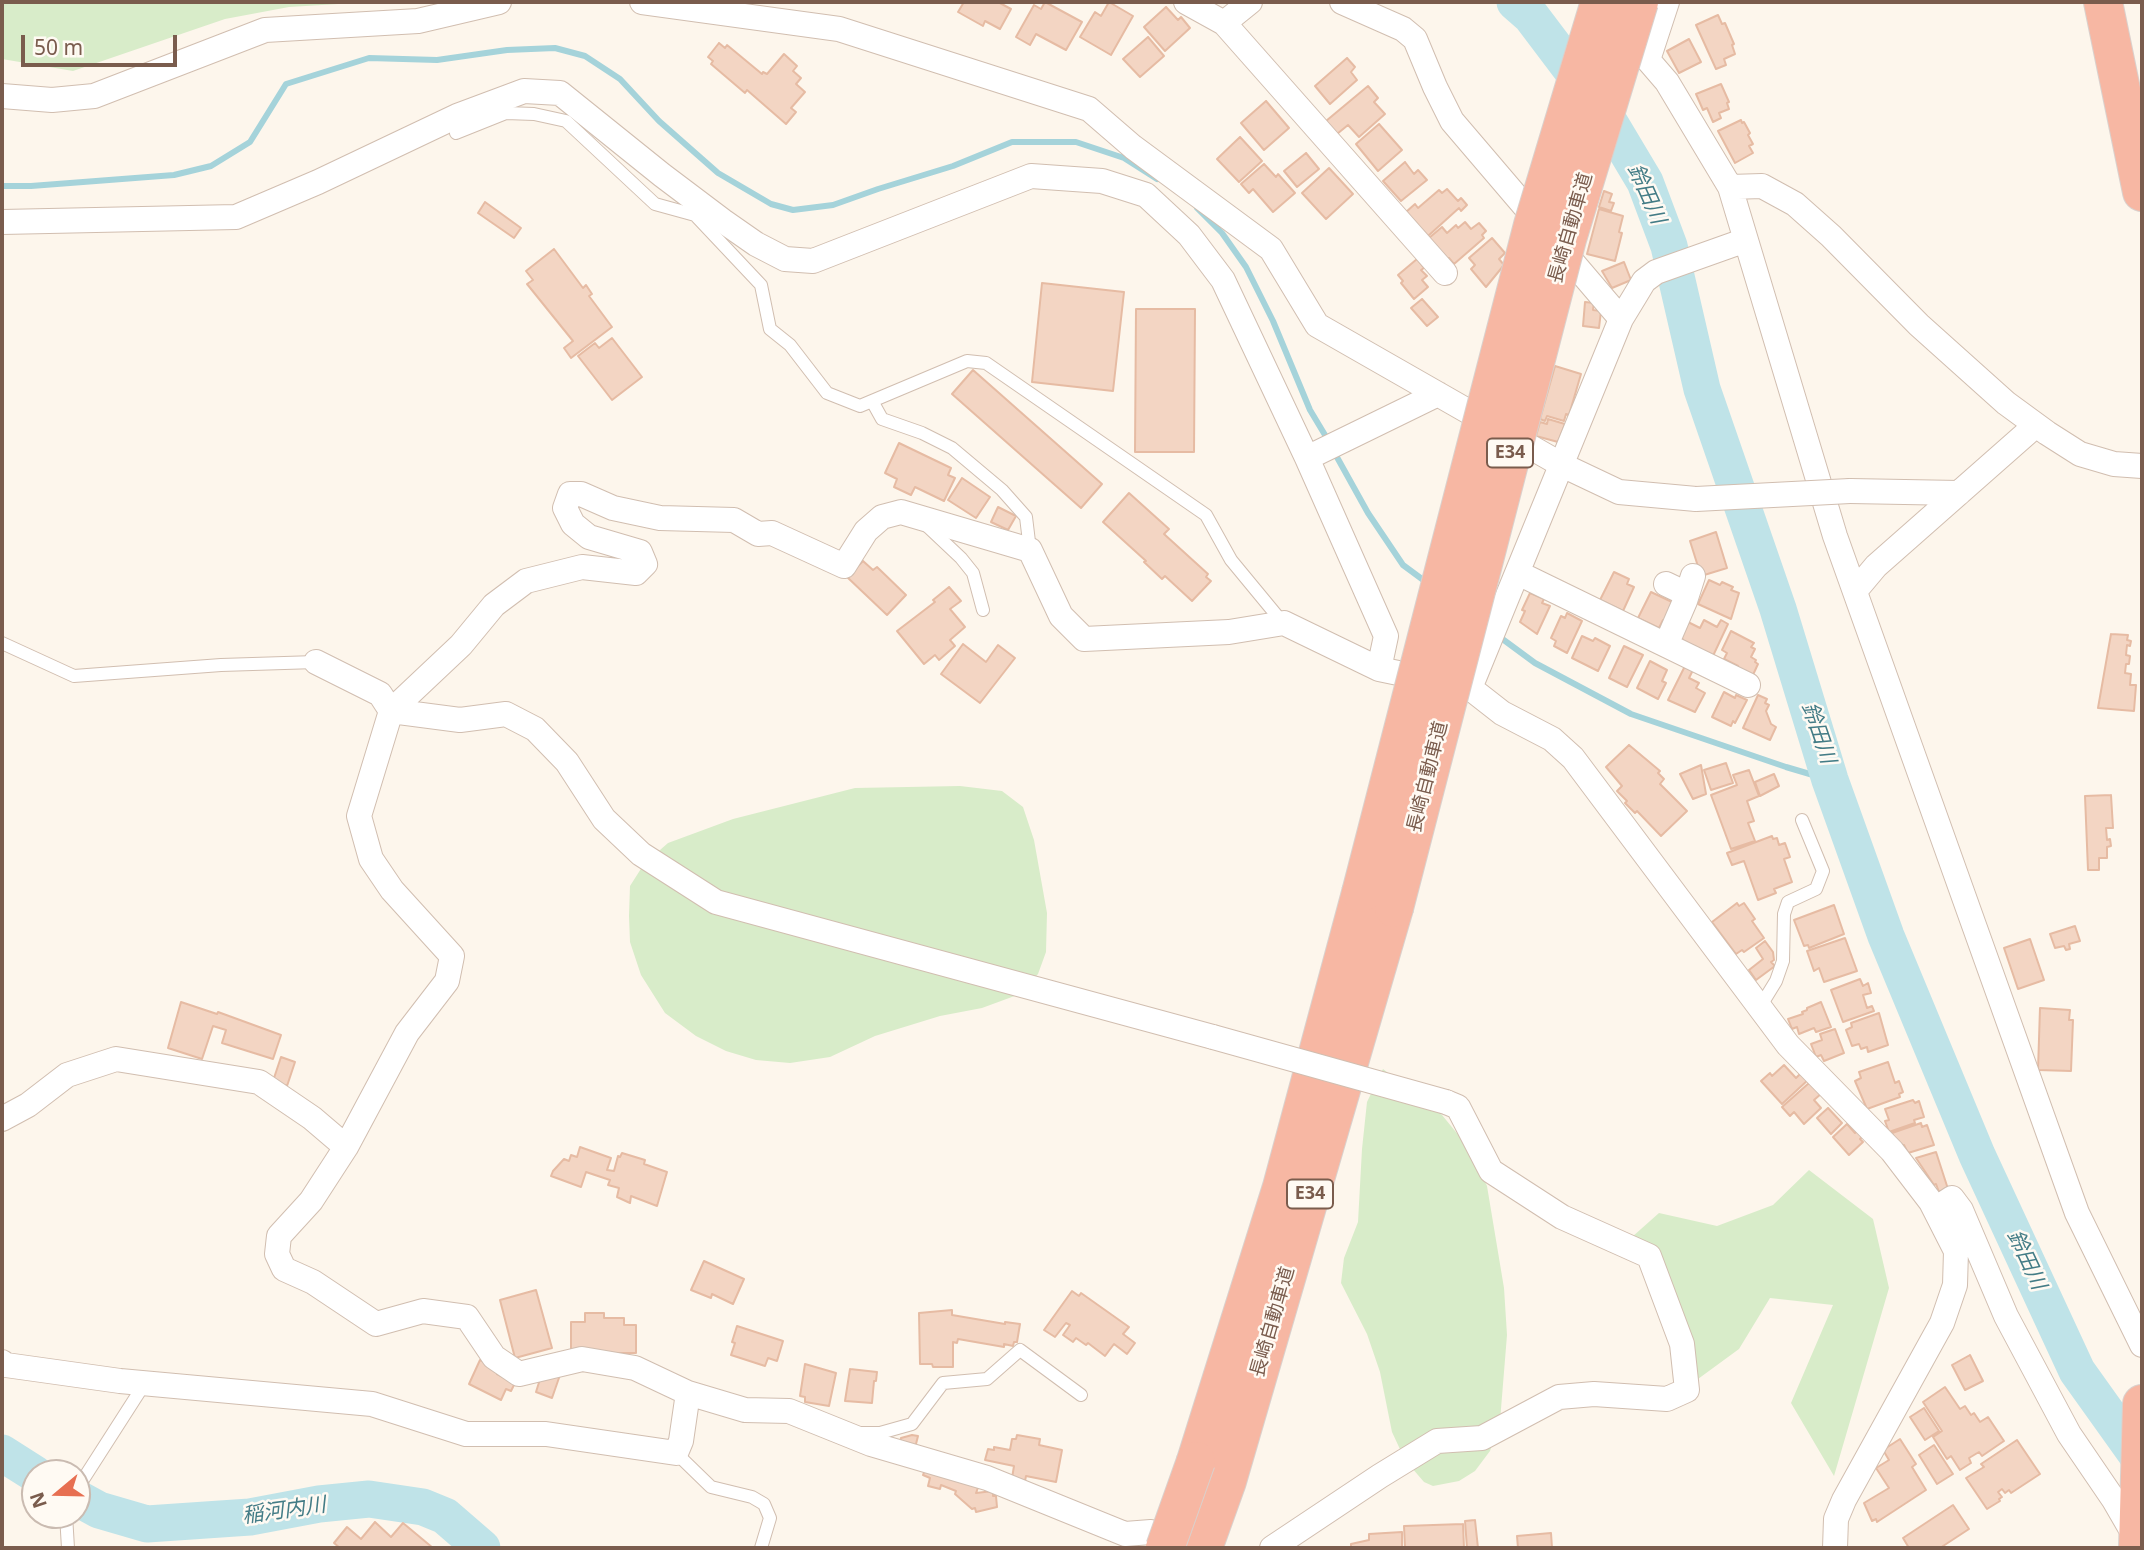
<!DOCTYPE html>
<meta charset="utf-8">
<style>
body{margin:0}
#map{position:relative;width:2144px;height:1550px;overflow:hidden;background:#fdf6ec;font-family:"Noto Sans",sans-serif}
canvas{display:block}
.frame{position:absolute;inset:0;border:4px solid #7a5c4d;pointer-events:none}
.north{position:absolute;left:21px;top:1459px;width:70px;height:70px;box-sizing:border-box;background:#fffaf3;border:2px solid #cabbb1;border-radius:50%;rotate:251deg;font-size:19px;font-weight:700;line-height:28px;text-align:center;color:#7a5c4d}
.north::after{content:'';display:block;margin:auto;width:24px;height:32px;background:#e76f51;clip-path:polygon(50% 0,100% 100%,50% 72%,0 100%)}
.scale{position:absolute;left:21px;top:35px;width:156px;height:32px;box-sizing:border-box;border:4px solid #7a5c4d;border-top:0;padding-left:9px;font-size:21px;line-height:24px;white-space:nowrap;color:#7a5c4d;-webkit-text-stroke:5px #fffaf3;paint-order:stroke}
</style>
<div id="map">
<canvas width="2144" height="1550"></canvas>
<div class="frame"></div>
<div class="north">N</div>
<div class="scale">50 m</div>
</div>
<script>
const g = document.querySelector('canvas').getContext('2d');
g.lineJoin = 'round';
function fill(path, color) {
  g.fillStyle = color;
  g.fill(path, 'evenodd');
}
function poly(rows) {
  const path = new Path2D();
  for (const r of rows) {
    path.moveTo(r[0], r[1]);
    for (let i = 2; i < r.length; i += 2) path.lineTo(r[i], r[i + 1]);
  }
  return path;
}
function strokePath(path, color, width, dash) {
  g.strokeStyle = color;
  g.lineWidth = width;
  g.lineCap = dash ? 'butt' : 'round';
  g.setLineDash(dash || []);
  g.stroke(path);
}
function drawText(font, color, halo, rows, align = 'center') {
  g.font = font + ' "Noto Sans","Noto Sans JP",sans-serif';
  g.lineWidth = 5;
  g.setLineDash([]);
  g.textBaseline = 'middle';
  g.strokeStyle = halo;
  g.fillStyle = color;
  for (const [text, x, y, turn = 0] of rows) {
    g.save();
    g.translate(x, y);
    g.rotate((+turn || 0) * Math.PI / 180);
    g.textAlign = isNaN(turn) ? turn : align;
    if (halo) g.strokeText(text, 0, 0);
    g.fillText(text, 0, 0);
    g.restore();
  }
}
fill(poly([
 [2,2,371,2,289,7,225,19,73,71,2,59],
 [960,786,1002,791,1023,807,1034,840,1047,913,1046,952,1038,974,1020,994,982,1008,940,1016,875,1036,830,1057,790,1063,756,1060,726,1051,696,1036,665,1013,641,975,630,942,629,916,630,886,644,864,668,843,733,819,855,788],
 [1383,1069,1442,1115,1469,1148,1487,1186,1504,1288,1507,1335,1500,1421,1490,1451,1475,1471,1459,1481,1433,1486,1424,1482,1405,1460,1392,1432,1380,1372,1367,1334,1341,1283,1344,1258,1358,1222,1362,1149,1367,1102],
 [1809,1170,1873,1219,1889,1288,1834,1476,1791,1403,1833,1305,1770,1298,1739,1349,1698,1379,1632,1237,1659,1213,1717,1226,1773,1205]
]), '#d8ecc9');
strokePath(poly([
 [2,186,31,186,174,175,211,166,250,142,286,84,369,58,437,60,507,50,555,48,585,56,620,79,659,121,718,173,771,204,793,210,833,205,878,189,953,166,1012,142,1076,142,1124,158,1157,179],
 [1197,208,1222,233,1246,267,1273,321,1310,410,1328,440],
 [1333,450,1368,513,1403,565,1426,582],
 [1497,635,1535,663,1631,714,1786,767,1830,780]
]), '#a5d3da', 6);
strokePath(poly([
 [1515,2,1531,16,1602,110,1645,182,1669,246,1702,389,1778,609,1830,780,1886,936,1977,1155,2077,1371,2142,1462],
 [2,1453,35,1474],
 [77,1498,99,1510,147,1524,250,1517,319,1504,369,1499,423,1507,445,1516,482,1548]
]), '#bfe3e8', 37);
const building = poly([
 [964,2,998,2,1011,9,1000,29,985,21,983,26,958,12,964,2],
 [1045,2,1082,22,1066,50,1036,34,1030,45,1016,37,1034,5,1041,9,1045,2],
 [1109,2,1133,16,1111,55,1080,37,1095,12,1101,16,1109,2],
 [1166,7,1178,20,1181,17,1190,28,1165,51,1144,27,1166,7],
 [1718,15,1722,24,1725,23,1734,44,1732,45,1735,54,1724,59,1726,65,1716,69,1696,25,1718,15],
 [1148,37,1164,56,1140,77,1123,59,1148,37],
 [1689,39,1701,62,1679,73,1667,51,1689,39],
 [719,43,725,48,727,45,762,74,763,72,767,74,784,54,797,66,793,71,801,78,796,84,805,92,791,108,796,112,786,124,747,90,745,93,711,64,713,61,708,57,719,43],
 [1347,58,1355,67,1351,72,1357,80,1330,104,1315,86,1347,58],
 [1721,84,1729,102,1727,103,1729,109,1719,113,1721,118,1713,122,1707,108,1703,110,1696,94,1721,84],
 [1368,86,1378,98,1374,102,1385,114,1359,137,1348,125,1337,134,1326,121,1368,86],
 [1266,101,1289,128,1264,150,1241,123,1266,101],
 [1741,120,1742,123,1744,122,1750,133,1748,135,1753,144,1749,146,1753,153,1735,163,1718,131,1741,120],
 [1379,124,1402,150,1378,171,1356,144,1379,124],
 [1240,137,1262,161,1239,182,1217,159,1240,137],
 [1306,153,1319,169,1297,187,1284,171,1306,153],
 [1405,162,1414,174,1418,170,1427,180,1401,201,1383,181,1405,162],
 [1264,164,1276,177,1278,174,1295,193,1273,212,1253,189,1249,193,1241,184,1264,164],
 [1329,168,1353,194,1326,219,1302,193,1329,168],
 [1447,189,1458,201,1461,198,1467,205,1461,211,1459,208,1428,236,1406,212,1415,204,1418,208,1439,190,1442,193,1447,189],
 [1604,191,1612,194,1609,202,1614,203,1611,211,1599,207,1604,191],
 [485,202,521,228,514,238,478,213,485,202],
 [1599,209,1623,216,1619,232,1622,233,1615,261,1587,254,1599,209],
 [1465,222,1471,229,1479,223,1486,231,1482,235,1484,238,1454,264,1449,258,1447,259,1429,238,1442,227,1447,233,1456,225,1458,228,1465,222],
 [1492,238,1505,253,1499,259,1504,265,1486,287,1471,269,1475,265,1469,258,1492,238],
 [554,249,583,288,586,285,592,294,589,296,612,327,571,358,564,348,573,341,527,284,533,280,526,271,554,249],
 [1417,259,1424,268,1421,270,1427,276,1422,280,1428,287,1414,299,1401,283,1403,281,1398,275,1417,259],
 [1624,262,1631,280,1612,288,1602,271,1624,262],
 [1042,283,1124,292,1113,391,1032,382,1042,283],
 [1422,299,1438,317,1427,326,1411,308,1422,299],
 [1585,302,1594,303,1593,310,1601,311,1599,328,1583,326,1585,302],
 [1136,309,1195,309,1194,452,1135,452,1136,309],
 [612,338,642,377,612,400,578,356,595,343,599,348,612,338],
 [1555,366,1581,374,1569,415,1566,414,1564,421,1547,416,1545,421,1540,419,1555,366],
 [973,370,1102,484,1081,508,952,394,973,370],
 [1548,419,1565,424,1558,442,1536,436,1540,422,1547,424,1548,419],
 [899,443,951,468,948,475,955,478,944,501,915,487,911,495,894,487,897,479,885,473,899,443],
 [962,478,990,497,976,518,948,500,962,478],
 [1129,493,1169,529,1164,534,1208,574,1206,577,1211,581,1192,601,1165,576,1162,579,1144,562,1146,561,1103,522,1129,493],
 [998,507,1016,516,1008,530,991,522,998,507],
 [1716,532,1727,568,1701,576,1690,541,1716,532],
 [863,561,873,570,877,567,906,595,887,615,847,577,863,561],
 [1614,572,1629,579,1627,584,1634,587,1623,611,1600,600,1614,572],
 [1709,580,1720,585,1722,582,1733,587,1731,590,1739,593,1731,619,1698,604,1709,580],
 [949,587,961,601,950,609,965,627,950,640,955,646,939,660,935,655,924,664,897,631,935,602,933,600,949,587],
 [1651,592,1672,602,1666,622,1663,620,1659,628,1638,618,1651,592],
 [1530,593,1544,599,1542,603,1550,606,1537,634,1520,622,1525,611,1522,610,1530,593],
 [1567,613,1582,621,1567,653,1554,646,1556,641,1551,638,1561,616,1565,618,1567,613],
 [1704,620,1717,627,1721,620,1728,624,1712,658,1685,644,1681,636,1688,622,1700,628,1704,620],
 [1731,631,1754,643,1751,647,1755,649,1751,657,1756,660,1755,662,1758,664,1752,677,1736,669,1738,666,1724,659,1727,653,1722,650,1731,631],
 [2111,634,2128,635,2127,640,2131,641,2130,646,2127,645,2126,655,2130,656,2129,664,2126,664,2125,673,2131,674,2130,685,2136,685,2134,711,2098,708,2111,634],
 [1582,636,1593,641,1595,638,1610,646,1598,671,1572,658,1582,636],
 [963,644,986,662,998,645,1015,658,980,703,941,674,963,644],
 [1624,646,1643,655,1627,687,1609,678,1624,646],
 [1650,661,1667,670,1662,681,1666,683,1658,699,1637,688,1650,661],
 [1686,664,1694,668,1689,678,1699,683,1696,688,1705,693,1695,712,1668,700,1686,664],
 [1724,692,1735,698,1736,695,1747,700,1735,723,1733,721,1731,726,1712,717,1724,692],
 [1758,695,1767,699,1765,703,1769,705,1766,711,1771,724,1776,727,1770,740,1743,728,1758,695],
 [1629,745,1660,771,1658,773,1664,779,1660,784,1687,811,1661,836,1637,811,1635,813,1625,803,1627,801,1617,791,1622,786,1606,767,1629,745],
 [1726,763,1733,783,1711,790,1704,770,1726,763],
 [1701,765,1706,794,1693,799,1680,774,1701,765],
 [1749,770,1759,796,1747,801,1754,821,1748,823,1755,841,1731,849,1711,795,1737,785,1733,775,1749,770],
 [1774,774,1779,786,1760,796,1755,782,1774,774],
 [2111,795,2113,828,2106,828,2107,840,2110,839,2111,846,2107,847,2107,858,2099,858,2099,870,2088,870,2085,796,2111,795],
 [1772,836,1773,839,1777,838,1779,845,1785,843,1790,857,1784,859,1792,882,1774,889,1776,893,1758,900,1744,861,1732,865,1727,853,1772,836],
 [1737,903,1739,906,1744,903,1755,919,1752,921,1764,938,1744,952,1742,950,1736,954,1712,922,1737,903],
 [1834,905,1844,934,1809,948,1808,945,1804,946,1794,920,1834,905],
 [2075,926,2080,941,2069,944,2070,949,2066,950,2064,946,2055,948,2050,934,2075,926],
 [1845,938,1857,971,1824,982,1819,968,1814,971,1807,951,1845,938],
 [2030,939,2044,980,2018,989,2004,948,2030,939],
 [1765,941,1773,952,1774,960,1771,962,1775,966,1756,980,1749,970,1763,959,1756,948,1765,941],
 [1860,979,1863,986,1868,983,1871,993,1863,995,1867,1008,1872,1006,1874,1011,1843,1022,1831,990,1860,979],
 [181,1002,217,1014,218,1012,281,1035,273,1059,222,1043,226,1030,213,1026,202,1059,168,1048,181,1002],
 [1821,1002,1831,1027,1816,1032,1814,1028,1799,1034,1797,1027,1792,1029,1788,1019,1803,1014,1802,1012,1807,1010,1807,1008,1821,1002],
 [2040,1008,2070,1010,2069,1020,2073,1020,2071,1071,2038,1070,2040,1008],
 [1879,1013,1888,1045,1868,1052,1867,1047,1861,1049,1859,1044,1852,1046,1846,1030,1852,1027,1851,1023,1879,1013],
 [1835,1029,1844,1053,1824,1061,1821,1055,1816,1057,1811,1044,1822,1040,1820,1034,1835,1029],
 [281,1057,295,1062,287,1086,273,1081,281,1057],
 [1888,1062,1895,1083,1899,1081,1903,1092,1899,1094,1900,1097,1867,1109,1855,1081,1861,1078,1859,1072,1888,1062],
 [1784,1065,1796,1078,1802,1072,1809,1079,1782,1104,1761,1081,1770,1073,1772,1076,1784,1065],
 [1809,1083,1822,1093,1814,1100,1821,1108,1804,1124,1794,1112,1790,1116,1782,1107,1809,1083],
 [1913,1100,1915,1103,1919,1101,1924,1117,1914,1120,1915,1123,1889,1132,1885,1121,1889,1120,1885,1109,1913,1100],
 [1828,1108,1842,1123,1831,1134,1817,1118,1828,1108],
 [1921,1123,1922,1127,1927,1125,1934,1145,1908,1153,1904,1145,1898,1146,1892,1133,1921,1123],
 [1847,1124,1855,1133,1857,1131,1862,1137,1860,1139,1863,1142,1849,1155,1833,1137,1847,1124],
 [580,1147,611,1158,607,1170,614,1171,618,1156,620,1157,622,1153,645,1160,644,1164,667,1172,657,1206,631,1196,630,1203,617,1197,619,1188,608,1185,610,1180,586,1172,581,1187,551,1176,553,1171,564,1159,569,1161,571,1155,577,1157,580,1147],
 [1936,1152,1948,1189,1939,1192,1936,1184,1934,1185,1916,1158,1936,1152],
 [704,1261,744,1279,733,1304,712,1294,711,1298,691,1290,704,1261],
 [536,1290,552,1348,515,1358,500,1300,536,1290],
 [1072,1291,1079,1296,1081,1293,1129,1327,1123,1334,1135,1343,1127,1354,1114,1344,1105,1356,1088,1343,1086,1345,1076,1338,1073,1342,1063,1335,1070,1325,1066,1323,1055,1337,1044,1330,1072,1291],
 [952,1310,952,1315,1005,1324,1005,1322,1020,1324,1017,1342,1014,1342,1013,1346,1004,1344,1004,1347,958,1339,957,1343,953,1342,953,1367,933,1367,932,1364,920,1364,919,1313,952,1310],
 [585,1313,604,1313,604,1318,624,1318,624,1325,636,1325,636,1353,571,1353,571,1322,585,1322,585,1313],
 [737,1326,783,1341,777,1361,768,1358,765,1366,731,1355,735,1343,732,1342,737,1326],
 [1970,1355,1983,1381,1965,1390,1952,1365,1970,1355],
 [480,1360,499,1369,497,1374,515,1383,511,1391,506,1389,501,1400,469,1384,480,1360],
 [805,1364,836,1373,829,1406,805,1402,805,1397,800,1396,805,1364],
 [850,1369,877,1372,876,1381,874,1381,872,1403,845,1401,850,1369],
 [560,1375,552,1398,536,1392,541,1376,560,1375],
 [1945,1387,1960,1409,1965,1406,1971,1415,1974,1413,1980,1422,1988,1417,2004,1441,1982,1456,1979,1452,1969,1458,1971,1463,1960,1470,1951,1456,1947,1459,1933,1437,1942,1431,1923,1402,1945,1387],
 [1924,1408,1939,1431,1925,1440,1910,1417,1924,1408],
 [912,1435,918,1436,915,1448,900,1444,901,1438,912,1435],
 [1017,1435,1040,1439,1039,1445,1062,1450,1056,1482,1026,1476,1025,1481,1012,1478,1014,1466,985,1460,988,1449,994,1450,994,1447,1010,1450,1012,1439,1016,1439,1017,1435],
 [1900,1439,1916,1464,1912,1467,1926,1490,1877,1522,1876,1519,1872,1521,1864,1503,1889,1488,1876,1468,1889,1460,1883,1450,1900,1439],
 [2017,1440,2040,1474,2011,1493,2009,1490,2005,1493,2002,1489,1998,1492,2002,1497,1999,1499,2000,1501,1987,1509,1966,1478,1984,1467,1981,1464,2017,1440],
 [1934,1445,1953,1474,1937,1484,1919,1455,1934,1445],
 [926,1467,979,1485,976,1493,993,1491,993,1496,996,1496,997,1507,976,1512,975,1508,972,1509,955,1494,956,1491,941,1485,940,1489,928,1486,930,1478,923,1475,926,1467],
 [1953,1505,1969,1529,1940,1548,1909,1548,1903,1538,1953,1505],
 [1475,1520,1478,1548,1467,1548,1465,1521,1475,1520],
 [375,1522,391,1537,403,1523,433,1548,340,1548,334,1543,347,1527,361,1539,375,1522],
 [1463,1524,1464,1548,1405,1548,1404,1526,1463,1524],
 [1402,1532,1402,1548,1351,1548,1351,1544,1369,1540,1369,1534,1402,1532],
 [1551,1533,1552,1548,1518,1548,1517,1536,1551,1533]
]);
fill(building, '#f3d5c3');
strokePath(building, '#e6bba3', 2);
const lane = poly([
 [456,133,506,113,534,114,566,121,655,204,695,215,761,285,770,329,790,345,827,393,860,406,967,361,986,363,1206,515,1231,560,1283,623],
 [872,401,882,419,922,433,952,448,1002,490,1026,517,1030,550],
 [926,525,961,558,973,573,983,610],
 [2,643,74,676,221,665,316,662],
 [1760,1007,1776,981,1783,961,1784,914,1788,902,1816,889,1823,871,1802,820],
 [862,1433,880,1433,912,1424,943,1383,987,1379,1020,1350,1081,1395],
 [676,1453,711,1487,752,1497,764,1504,770,1518,761,1548],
 [77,1489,145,1383],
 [66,1515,68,1548]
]);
const street = poly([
 [642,2,839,29,1089,109,1133,147,1271,249,1317,325,1562,465,1619,492,1696,499],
 [1186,2,1224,23,1445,273],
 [1342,2,1403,29,1415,39,1435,87,1452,121,1621,319],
 [1224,23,1250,2],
 [1623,31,1667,82,1730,187,1835,536,1975,928,2077,1213,2142,1345],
 [1648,60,1667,2],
 [2,96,52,100,94,96,265,30,418,21,499,2],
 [1730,187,1762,186,1795,204,1831,236,1919,325,2006,403,2047,433,2080,454,2114,464,2142,466],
 [2,222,236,217,318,182,457,116,524,91,560,93,662,175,723,221,756,244,785,259,813,261,1031,176,1102,181,1146,195,1189,235,1223,280,1307,458,1386,636,1379,669],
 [1307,458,1438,394],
 [1850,491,1959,493],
 [1518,573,1748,685],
 [1666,584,1687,594],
 [1855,591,1876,566,2036,425],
 [1666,645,1685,601,1693,576],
 [316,662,380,694,391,711],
 [1470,688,1621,319,1635,296,1644,281,1656,272,1746,240],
 [391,711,460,720,506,714,535,729,567,762,604,819,641,854,716,902,1213,1037],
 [2,1119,28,1105,67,1075,116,1059,259,1082,312,1118,346,1147],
 [1935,1209,1952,1198,1961,1210,2006,1316,2069,1434,2114,1500,2136,1538],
 [2,1362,6,1365,120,1381,372,1404,466,1434,546,1434,676,1453,681,1441,688,1393],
 [1180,1542,1151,1532,1125,1534,987,1478,871,1444,789,1411,745,1410,688,1393,635,1368,582,1359,519,1374,494,1357,467,1317,423,1311,376,1324,313,1282,284,1269,277,1254,279,1236,311,1201,346,1147,407,1033,447,981,452,956,392,890,371,859,359,816,391,711,461,645,494,605,526,581,582,567,636,573,645,564,640,552,589,537,573,524,565,508,570,494,581,494,613,508,660,518,734,520,758,534,772,533,844,566,866,531,882,517,901,512,1030,550,1061,616,1084,639,1229,632,1284,623,1379,669,1470,688,1502,713,1552,739,1573,758,1788,1045,1892,1151,1931,1202,1956,1251,1955,1285,1942,1323,1844,1500,1836,1519,1835,1548],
 [1272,1548,1380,1476,1437,1441,1482,1438,1559,1397,1594,1394,1667,1399,1687,1390,1682,1344,1649,1256,1562,1217,1491,1171,1458,1107,1446,1102]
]);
const highway = poly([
 [2103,2,2142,192],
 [1196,1461,1282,1187,1361,893],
 [1203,1548,1227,1481,1394,908],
 [2138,1548,2142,1404]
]);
strokePath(lane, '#d1beb0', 14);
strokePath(street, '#d1beb0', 26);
strokePath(highway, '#dad1cd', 40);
strokePath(lane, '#fff', 12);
strokePath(street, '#fff', 24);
strokePath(highway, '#f7b7a3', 38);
const streetBridge = poly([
 [1696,499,1850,491],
 [1213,1037,1446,1102]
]);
const highwayBridge = poly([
 [1361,893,1533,225,1600,2],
 [1394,908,1567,239,1639,2],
 [1165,1548,1196,1461]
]);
strokePath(streetBridge, '#d1beb0', 26, []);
strokePath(highwayBridge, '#dad1cd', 40, []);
strokePath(streetBridge, '#fff', 24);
strokePath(highwayBridge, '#f7b7a3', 38);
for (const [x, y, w] of [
 [1510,453,46],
 [1310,1194,46]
]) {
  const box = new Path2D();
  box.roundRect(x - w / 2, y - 14.5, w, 29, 5);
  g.fillStyle = '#fffaf3';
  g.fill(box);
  strokePath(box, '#7a5c4d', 2);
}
drawText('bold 18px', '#7a5c4d', null, [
 ["E34",1510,453],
 ["E34",1310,1194]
]);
drawText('19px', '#7a5c4d', '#fffaf3', [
 ["長崎自動車道",1571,228,-74],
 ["長崎自動車道",1428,777,-76],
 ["長崎自動車道",1273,1322,-74]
]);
drawText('italic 21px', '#437c86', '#fffaf3', [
 ["鈴田川",1646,194,66],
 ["鈴田川",1818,733,71],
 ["鈴田川",2026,1260,65],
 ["稲河内川",284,1511,-8]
]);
</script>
